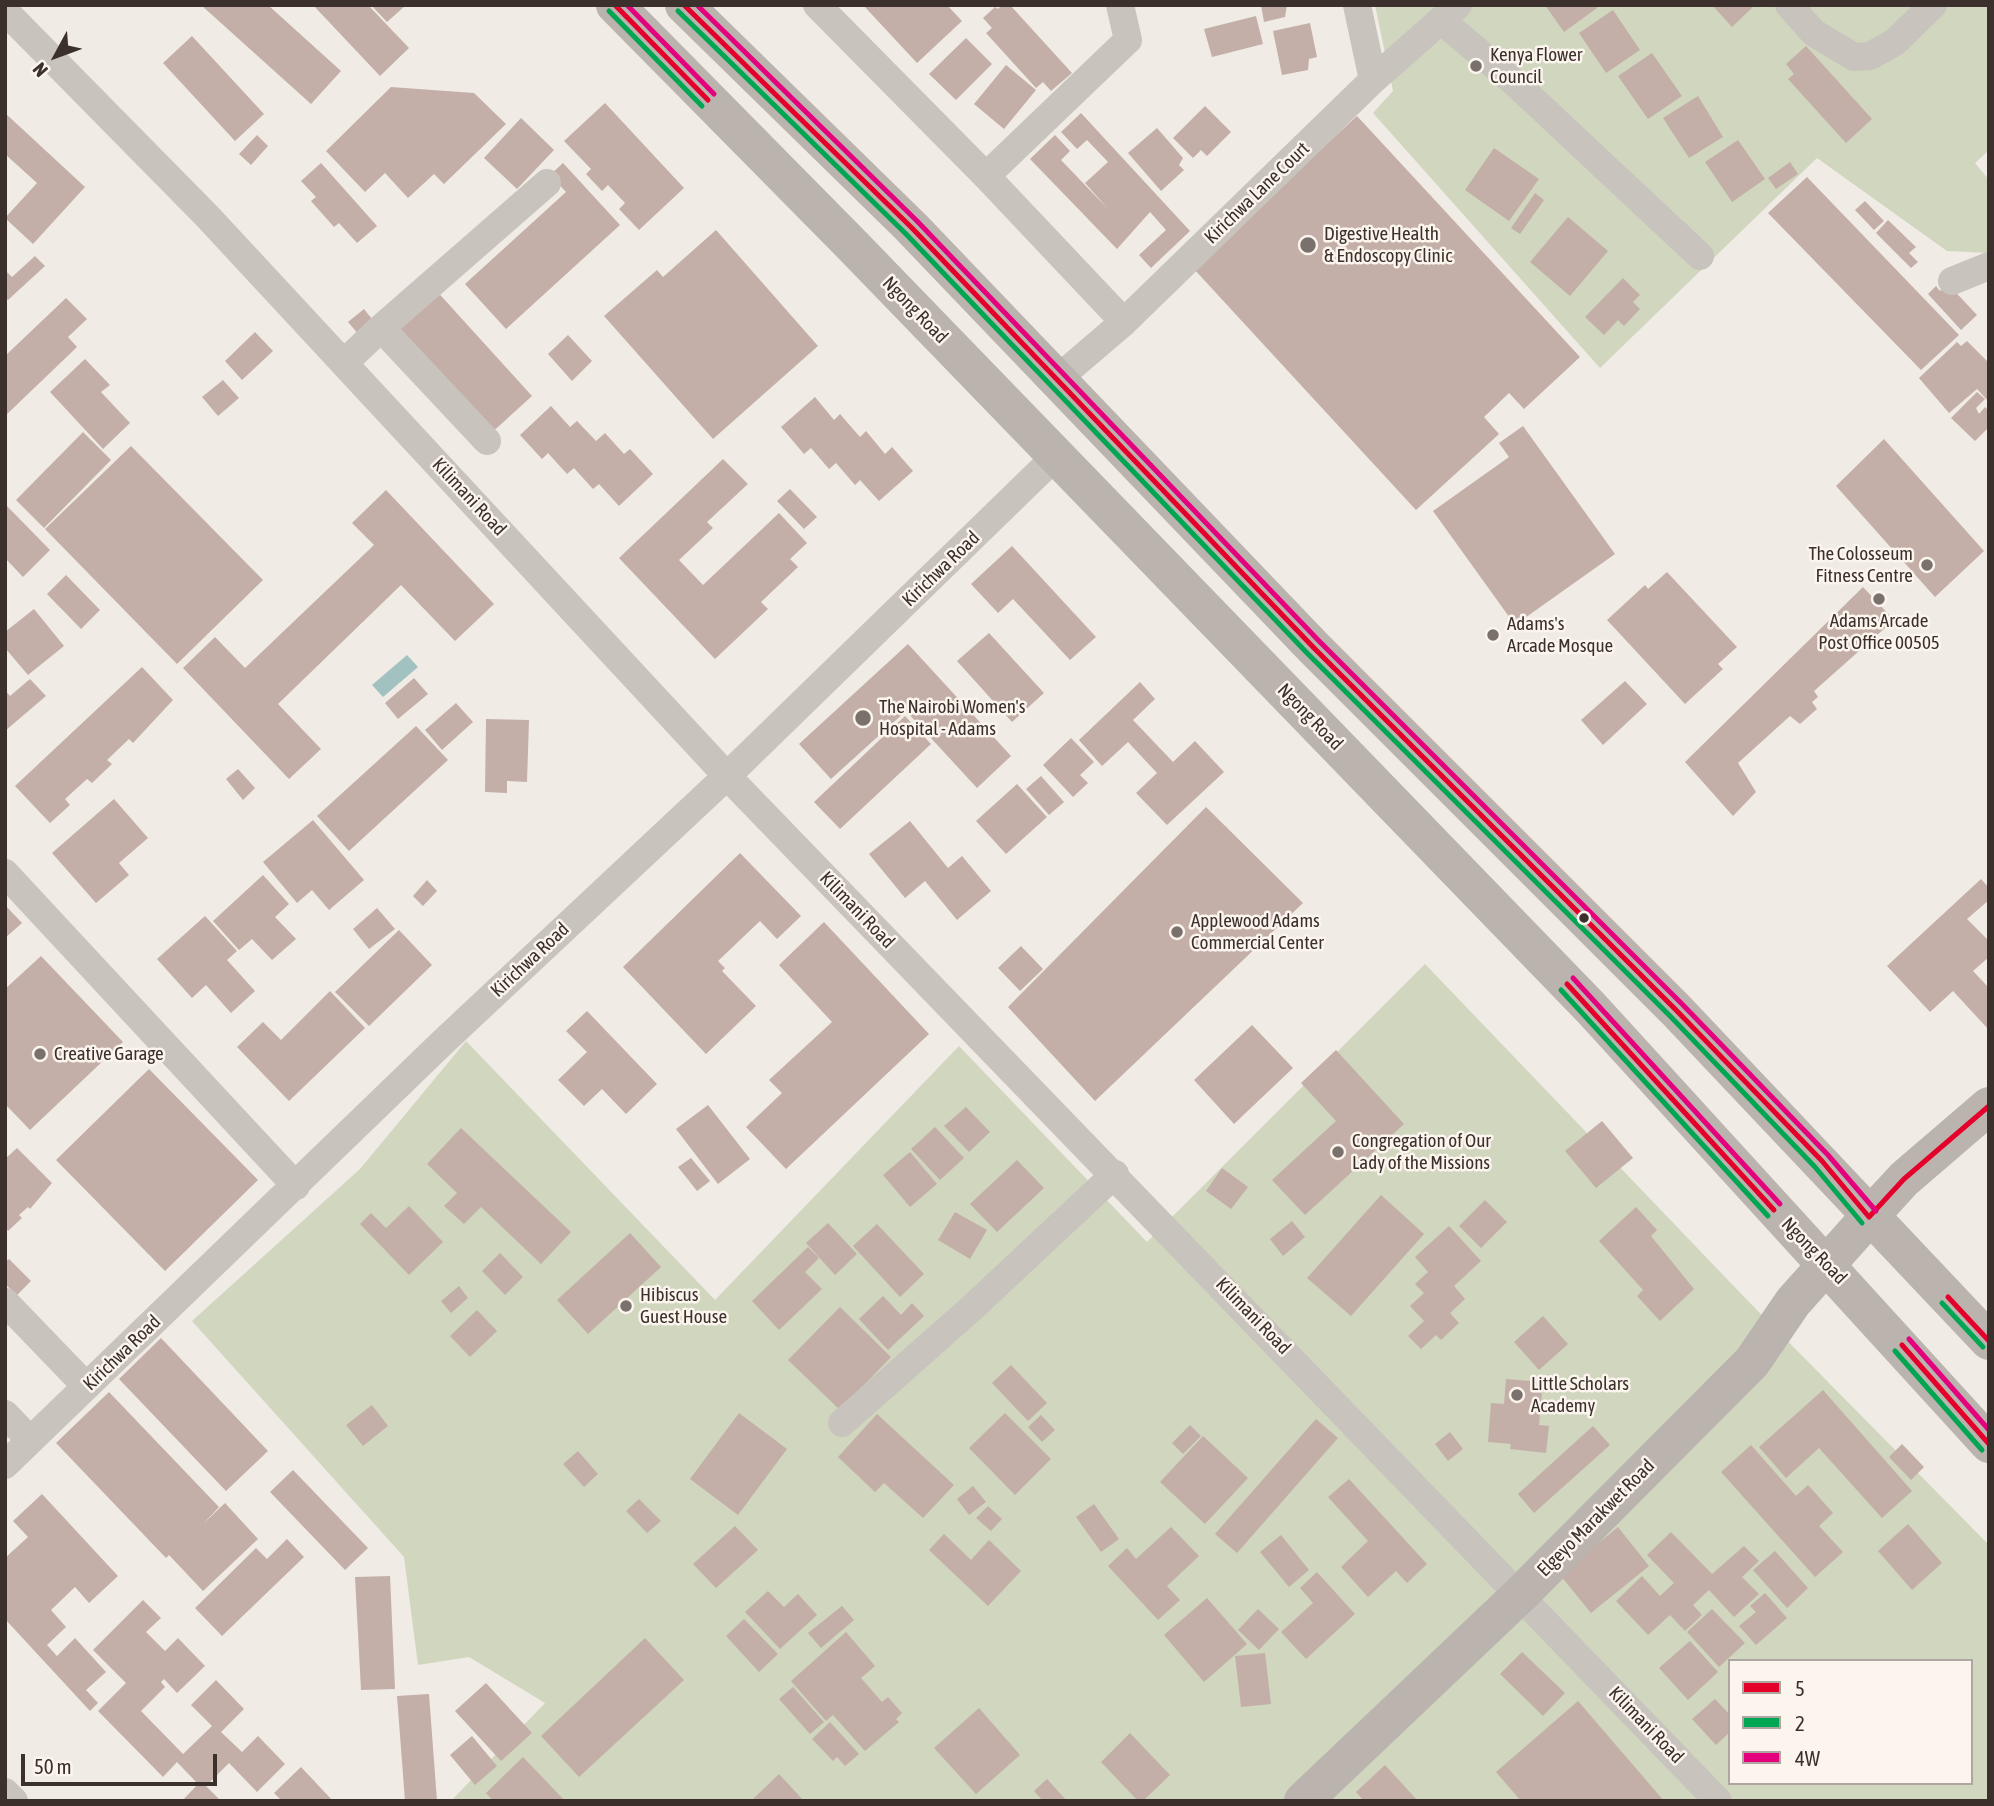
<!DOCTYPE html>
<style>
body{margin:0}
#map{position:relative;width:1994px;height:1806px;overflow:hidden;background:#f0ebe5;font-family:"Asap Condensed",sans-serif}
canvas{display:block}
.frame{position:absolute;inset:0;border:7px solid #3b302b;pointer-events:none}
.legend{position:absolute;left:1728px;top:1659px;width:245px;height:126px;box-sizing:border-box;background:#fbf5ee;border:2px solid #aea6a0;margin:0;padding:9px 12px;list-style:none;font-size:21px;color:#3b302b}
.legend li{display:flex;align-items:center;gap:14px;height:35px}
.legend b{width:35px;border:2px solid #aea6a0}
.north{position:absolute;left:21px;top:21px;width:70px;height:70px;-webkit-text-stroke:5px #fbf5ee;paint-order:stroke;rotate:229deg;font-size:19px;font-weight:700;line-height:28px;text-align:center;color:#3b302b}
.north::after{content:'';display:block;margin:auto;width:24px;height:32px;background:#3b302b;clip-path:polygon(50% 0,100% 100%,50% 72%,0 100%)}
.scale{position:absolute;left:21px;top:1754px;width:196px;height:32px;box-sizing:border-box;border:4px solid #3b302b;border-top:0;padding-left:9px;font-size:21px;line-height:24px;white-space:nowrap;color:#3b302b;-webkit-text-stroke:5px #fbf5ee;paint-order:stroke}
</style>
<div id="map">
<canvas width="1994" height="1806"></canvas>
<div class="frame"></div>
<ul class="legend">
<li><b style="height:9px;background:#e4002b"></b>5</li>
<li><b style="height:9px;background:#00a651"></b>2</li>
<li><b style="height:9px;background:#e5007d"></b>4W</li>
</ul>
<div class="north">N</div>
<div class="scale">50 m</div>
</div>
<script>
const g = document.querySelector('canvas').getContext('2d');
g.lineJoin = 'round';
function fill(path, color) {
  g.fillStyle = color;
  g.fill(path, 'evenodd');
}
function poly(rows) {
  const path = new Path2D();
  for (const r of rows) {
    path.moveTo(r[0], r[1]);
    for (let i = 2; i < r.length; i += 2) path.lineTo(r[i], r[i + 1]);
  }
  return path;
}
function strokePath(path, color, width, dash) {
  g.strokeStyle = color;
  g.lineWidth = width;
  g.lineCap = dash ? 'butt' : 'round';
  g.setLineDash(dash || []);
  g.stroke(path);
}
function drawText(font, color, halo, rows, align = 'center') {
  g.font = font + ' "Asap Condensed",sans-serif';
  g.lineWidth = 5;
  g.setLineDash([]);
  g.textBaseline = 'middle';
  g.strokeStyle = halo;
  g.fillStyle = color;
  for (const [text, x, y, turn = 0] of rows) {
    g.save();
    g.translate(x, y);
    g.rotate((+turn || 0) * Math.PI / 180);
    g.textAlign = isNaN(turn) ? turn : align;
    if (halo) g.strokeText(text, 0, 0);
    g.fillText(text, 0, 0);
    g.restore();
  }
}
fill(poly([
 [1375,5,1989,5,1989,150,1975,163,1989,180,1989,253,1947,251,1817,158,1600,368,1373,113,1393,91],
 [1425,964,1750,1303,1989,1545,1989,1801,451,1801,545,1703,469,1657,418,1665,404,1557,192,1321,360,1169,466,1041,715,1300,959,1046,1147,1242],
 [1730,1661,1971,1661,1971,1783,1730,1783]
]), '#d1d6bf');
fill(poly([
 [407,655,418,667,383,697,372,685]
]), '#a1c2c1');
fill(poly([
 [201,5,268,5,341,71,311,104],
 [313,5,368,5,409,48,380,76],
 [371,5,406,5,387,22],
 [863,5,947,5,962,21,917,63],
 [1002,5,1010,5,1072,73,1051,91,1043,82,1036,88,986,33,992,28,983,18,995,7,998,9],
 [1261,5,1287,5,1285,17,1264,22],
 [1545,5,1595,5,1597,8,1564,32],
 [1712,5,1755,5,1732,27],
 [1613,10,1640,50,1606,73,1579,33],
 [1256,16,1263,44,1212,57,1204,29],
 [1310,23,1317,57,1309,59,1308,70,1282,75,1273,31],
 [192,36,264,114,235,141,163,63],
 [966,38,992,64,956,100,929,74],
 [1806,46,1872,119,1846,143,1788,79,1794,74,1786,64],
 [1652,53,1682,96,1648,119,1618,76],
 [1006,65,1036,90,1004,129,974,104],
 [391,87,474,93,506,124,444,184,434,174,408,198,385,173,365,192,326,151],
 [1698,96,1723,137,1689,158,1663,118],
 [605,103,684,188,639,230,619,209,625,203,608,185,602,191,586,174,591,169,564,141],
 [1205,106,1231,132,1207,156,1201,150,1193,158,1173,138],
 [5,113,85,187,33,244,5,218,37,183,5,154],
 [1081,113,1190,231,1151,268,1139,255,1166,230,1150,212,1117,249,1030,159,1055,135,1070,151,1061,160,1108,209,1085,183,1108,162,1087,140,1077,149,1061,132],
 [1357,116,1580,357,1524,409,1509,393,1484,417,1499,434,1416,510,1193,268],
 [521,118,554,150,517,189,484,158],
 [1157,128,1183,158,1179,165,1184,170,1161,191,1128,153],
 [257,135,268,146,251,165,239,154],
 [1738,140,1765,179,1732,202,1705,162],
 [1494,148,1539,179,1509,221,1465,190],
 [1790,162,1798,174,1776,189,1768,178],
 [321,163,377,226,357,243,339,223,334,227,311,201,316,197,301,181],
 [563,163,620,225,506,329,465,284,566,192,550,175],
 [1807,177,1959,335,1921,370,1768,213],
 [1535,193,1544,200,1520,234,1511,228],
 [1865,201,1884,221,1874,230,1855,210],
 [1568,217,1608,251,1570,296,1530,262],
 [1888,220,1916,247,1909,253,1918,262,1911,268,1876,233],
 [716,230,818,346,713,439,604,316,657,270,663,277],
 [35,256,45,266,8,300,5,297,5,270,12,277],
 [1623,278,1640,295,1633,302,1640,309,1624,326,1618,320,1604,335,1585,317],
 [1947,283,1977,315,1961,330,1928,294,1936,286,1940,291],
 [433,287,532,396,488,436,389,327],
 [66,298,87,319,68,337,77,347,5,416,5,356],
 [364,309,375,323,360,336,348,322],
 [255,332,273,351,242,380,225,361],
 [568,335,592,361,572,381,548,354],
 [1967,341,1989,363,1989,402,1977,389,1949,413,1919,378,1957,342,1961,346],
 [85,359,110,385,101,392,130,423,103,449,50,392],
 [223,380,239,398,218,416,202,397],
 [1977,392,1985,399,1976,408,1979,414,1985,407,1989,411,1989,427,1975,441,1951,418],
 [815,397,834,420,840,414,860,437,866,431,885,454,892,447,913,471,879,501,860,480,855,485,836,463,829,469,811,448,804,454,781,427],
 [551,406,570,427,577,421,596,441,605,433,624,454,630,449,653,474,619,506,599,484,593,489,574,468,567,474,548,453,542,459,520,435],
 [1523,426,1615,554,1515,625,1433,511,1509,457,1499,443],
 [83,432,111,460,44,528,16,500],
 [1884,439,1984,551,1935,597,1836,486],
 [131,446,263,580,177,664,45,529],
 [723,459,748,484,707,522,713,528,679,560,703,585,779,513,807,543,790,559,798,567,761,602,768,609,715,659,619,558],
 [790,489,817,517,804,529,777,501],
 [386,490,494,604,455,641,401,585,278,704,321,749,289,779,183,668,215,637,245,668,374,545,352,523],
 [5,504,50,550,23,577,5,558],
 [1012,546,1096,637,1070,660,1013,599,998,613,971,584],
 [1667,572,1737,647,1718,664,1723,669,1685,704,1607,620,1645,585,1648,589],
 [66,575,100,610,81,629,47,594],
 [1863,587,1894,620,1814,691,1818,697,1812,702,1817,709,1800,724,1790,716,1738,763,1756,792,1733,816,1685,762],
 [34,609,64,646,28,675,5,648,5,632],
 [989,633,1044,693,1012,722,957,661],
 [908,644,1011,756,977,788,906,711,831,779,799,744],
 [142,667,173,700,133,743,129,739,107,760,112,764,92,783,87,779,65,799,70,805,50,823,15,786],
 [414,678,428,694,398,719,385,703],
 [30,679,46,696,5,731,5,690,10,696],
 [1625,681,1647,704,1603,745,1581,720],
 [1140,682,1155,699,1133,720,1173,762,1195,741,1224,772,1167,825,1136,793,1157,773,1128,742,1102,766,1079,740],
 [456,703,473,722,442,750,425,730],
 [905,716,931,744,840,829,814,802],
 [486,719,529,720,527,782,507,781,507,793,485,792],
 [416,726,448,760,349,851,317,816],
 [1071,738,1094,762,1080,775,1088,783,1073,797,1043,765],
 [238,769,255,788,243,800,226,779],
 [1041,776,1064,802,1049,815,1026,789],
 [1017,784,1047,817,1006,854,976,821],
 [114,799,148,838,119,863,129,875,96,903,52,853],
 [1206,807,1303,903,1095,1101,1008,1007],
 [313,820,364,880,329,910,312,890,297,903,263,862],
 [910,821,948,868,962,856,991,891,957,920,925,881,905,898,869,854],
 [740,853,801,916,777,939,760,921,718,961,725,968,722,971,756,1006,706,1054,623,967],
 [263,875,289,904,275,917,296,939,272,960,252,939,239,950,213,921],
 [1981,879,1989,888,1989,900,1967,919,1989,941,1989,957,1973,971,1989,988,1989,1030,1953,991,1930,1012,1887,966],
 [427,880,437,891,423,906,413,896],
 [5,905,22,923,5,938],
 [377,908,395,929,369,949,353,929],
 [205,916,237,951,227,960,255,991,231,1013,206,985,192,998,157,959],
 [824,922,929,1034,786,1169,746,1127,782,1093,769,1080,832,1022,779,965],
 [399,930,432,965,369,1026,335,992],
 [1021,946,1043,969,1020,991,998,968],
 [41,956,123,1042,30,1130,5,1104,5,989],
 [330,991,365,1028,289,1101,237,1047,263,1022,281,1040],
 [587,1011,657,1084,626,1114,602,1089,584,1106,558,1080,587,1052,566,1031],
 [1252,1025,1293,1068,1234,1124,1194,1080],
 [1336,1050,1404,1124,1305,1215,1272,1180,1336,1121,1301,1083],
 [149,1069,258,1180,165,1271,56,1160],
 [708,1105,750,1159,718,1184,676,1129],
 [966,1107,990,1132,969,1152,944,1126],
 [1602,1121,1633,1158,1596,1188,1565,1151],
 [935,1127,964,1158,940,1180,911,1149],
 [461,1128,571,1232,541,1264,481,1207,464,1224,444,1206,457,1193,427,1164],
 [17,1148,52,1183,30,1209,28,1207,19,1215,22,1218,8,1231,5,1227,5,1159],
 [910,1152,937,1184,910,1207,883,1175],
 [691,1158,710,1181,697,1191,678,1167],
 [1017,1160,1044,1188,997,1232,970,1204],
 [1222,1168,1248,1187,1231,1209,1206,1191],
 [1381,1195,1424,1234,1351,1316,1307,1278],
 [1485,1200,1507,1222,1481,1248,1459,1226],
 [409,1206,443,1242,409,1275,360,1224,371,1213,386,1228],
 [1636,1207,1657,1230,1651,1236,1694,1289,1660,1321,1637,1296,1643,1290,1599,1241],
 [955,1212,987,1230,970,1259,938,1240],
 [1292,1221,1305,1237,1283,1256,1270,1239],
 [828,1223,857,1254,835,1275,806,1243],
 [877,1224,924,1274,900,1297,853,1246],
 [1449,1226,1481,1261,1454,1286,1465,1299,1450,1313,1459,1323,1441,1340,1436,1335,1421,1349,1408,1336,1424,1321,1410,1306,1424,1293,1415,1284,1428,1272,1415,1257],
 [630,1233,661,1267,588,1334,557,1300],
 [808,1247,819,1258,805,1272,822,1289,779,1330,752,1301],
 [500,1253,523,1277,505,1295,482,1271],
 [9,1259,31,1281,17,1295,5,1284,5,1262],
 [459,1286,468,1298,451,1313,441,1301],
 [883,1296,901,1315,912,1303,924,1316,888,1350,859,1319],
 [840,1307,891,1357,840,1410,788,1360],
 [477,1310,497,1331,470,1357,450,1336],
 [1543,1316,1568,1344,1539,1370,1514,1342],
 [161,1338,268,1451,226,1491,119,1379],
 [1011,1365,1047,1403,1028,1421,992,1383],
 [1506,1379,1543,1382,1539,1425,1549,1426,1546,1453,1510,1449,1511,1444,1488,1442,1491,1403,1504,1404],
 [1823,1390,1912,1491,1882,1518,1819,1448,1786,1478,1759,1447],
 [109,1392,219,1507,203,1524,225,1503,258,1539,203,1591,169,1555,166,1558,56,1443],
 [372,1405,388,1426,363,1446,346,1425],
 [739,1413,787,1449,738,1515,690,1479],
 [1005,1413,1051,1459,1015,1495,969,1448],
 [877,1414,954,1485,923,1518,884,1483,875,1492,838,1457],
 [1041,1415,1055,1430,1042,1442,1028,1427],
 [1316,1419,1338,1438,1237,1553,1215,1534],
 [1190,1425,1201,1436,1183,1454,1172,1443],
 [1593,1426,1610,1445,1534,1513,1518,1494],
 [1450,1432,1463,1449,1448,1461,1435,1444],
 [1203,1436,1248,1478,1205,1524,1160,1482],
 [1902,1444,1924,1467,1911,1480,1889,1457],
 [1751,1445,1796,1496,1808,1485,1833,1513,1819,1526,1843,1552,1815,1577,1721,1472],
 [578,1451,598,1474,584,1487,563,1464],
 [293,1470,368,1548,345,1570,270,1492],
 [1349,1479,1427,1564,1407,1583,1396,1571,1368,1597,1341,1567,1368,1541,1328,1497],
 [973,1486,986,1502,969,1515,957,1499],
 [42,1494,118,1576,89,1603,75,1587,51,1610,66,1627,47,1645,57,1656,75,1638,106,1672,86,1690,98,1703,90,1711,5,1619,5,1558,28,1537,13,1521],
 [639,1499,661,1521,647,1533,626,1511],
 [1094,1504,1119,1539,1101,1552,1076,1517],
 [988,1506,1002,1519,991,1531,976,1518],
 [1908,1524,1942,1563,1912,1590,1878,1551],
 [735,1526,758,1550,716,1588,693,1564],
 [1171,1527,1199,1556,1167,1586,1180,1600,1158,1620,1108,1566,1127,1548,1136,1559],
 [1618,1527,1649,1566,1591,1613,1560,1575],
 [1671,1532,1712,1574,1744,1546,1759,1561,1742,1577,1759,1594,1734,1617,1709,1590,1693,1605,1702,1615,1685,1631,1670,1615,1648,1635,1616,1601,1642,1576,1660,1596,1674,1583,1647,1555],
 [944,1534,971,1560,989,1540,1021,1571,988,1606,929,1550],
 [1281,1535,1309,1570,1289,1587,1260,1552],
 [287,1539,304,1557,222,1636,195,1608,256,1548,267,1559],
 [1775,1551,1808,1588,1787,1608,1753,1570],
 [1317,1572,1355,1614,1306,1659,1281,1632,1313,1603,1300,1588],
 [390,1576,395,1689,361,1690,355,1577],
 [768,1591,784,1607,798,1594,817,1615,780,1649,745,1612],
 [1765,1593,1787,1618,1756,1645,1739,1626,1756,1612,1750,1606],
 [1207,1598,1247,1644,1204,1682,1164,1635],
 [143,1600,161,1618,146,1632,165,1651,178,1638,205,1666,177,1693,164,1679,161,1682,165,1687,141,1711,183,1754,212,1726,191,1705,216,1680,244,1709,221,1732,242,1752,258,1736,285,1764,257,1792,229,1763,206,1786,221,1801,182,1801,198,1784,177,1762,163,1777,98,1711,126,1683,93,1650],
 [842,1606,854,1620,821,1648,808,1633],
 [1258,1609,1279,1629,1259,1650,1238,1630],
 [1712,1609,1745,1643,1719,1667,1687,1632],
 [744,1619,778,1654,759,1672,726,1636],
 [846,1632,875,1666,861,1678,882,1702,888,1697,902,1713,896,1719,899,1722,865,1751,833,1715,826,1721,791,1681],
 [645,1638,684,1680,579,1777,541,1736],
 [1690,1641,1718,1672,1688,1700,1659,1668],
 [1522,1652,1565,1693,1543,1716,1500,1674],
 [1265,1653,1271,1704,1241,1707,1235,1656],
 [486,1683,532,1733,501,1761,455,1711],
 [793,1687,824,1722,810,1734,779,1699],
 [429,1694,437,1801,405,1801,397,1696],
 [1715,1699,1730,1715,1730,1732,1716,1745,1692,1719],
 [1578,1701,1664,1801,1521,1801,1496,1772],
 [979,1708,1020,1755,976,1794,934,1748],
 [830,1722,859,1754,845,1766,837,1757,833,1761,812,1739],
 [1130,1733,1170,1775,1143,1801,1138,1801,1101,1762],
 [472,1736,497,1766,475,1785,450,1755],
 [523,1757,565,1801,493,1801,486,1793],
 [1385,1765,1418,1801,1364,1801,1356,1792],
 [301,1767,333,1801,282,1801,274,1793],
 [779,1774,804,1801,751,1801],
 [1047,1779,1067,1801,1043,1801,1034,1791]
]), '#c3afa7');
strokePath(poly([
 [817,5,986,176,1124,322],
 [1357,5,1373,80],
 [1789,5,1814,33,1854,57,1870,56,1895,42,1933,5],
 [5,11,207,216,727,776,1718,1801],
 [1442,21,1514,82,1700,256],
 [986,176,1128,40,1120,5],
 [1952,281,1989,266],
 [381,328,547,183],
 [345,362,381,328,487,441],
 [1055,381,1124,322,1373,80,1458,5],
 [5,873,296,1186],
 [5,1302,86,1386],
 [5,1414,30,1440],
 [842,1423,974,1306,1115,1174],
 [5,1465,443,1042,727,776,1056,456],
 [5,1792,14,1801]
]), '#c9c3be', 28);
strokePath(poly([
 [615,5,851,244,1591,1008,1989,1444],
 [684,5,911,227,1314,648,1676,1010,1989,1341],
 [1303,1801,1521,1594,1752,1362,1793,1302,1869,1217,1904,1179,1989,1106]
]), '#bab3ae', 38);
strokePath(poly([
 [615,5,708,100],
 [684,5,911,227,1314,648,1676,1010,1822,1161,1869,1217],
 [1567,984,1774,1210],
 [1869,1217,1904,1179,1989,1106],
 [1948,1297,1989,1341],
 [1902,1345,1989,1444]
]), '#e4002b', 5);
strokePath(poly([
 [609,11,702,106],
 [678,11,905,233,1308,654,1670,1016,1815,1167,1862,1223],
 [1561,990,1768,1216],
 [1942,1303,1983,1347],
 [1895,1351,1982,1450]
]), '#00a651', 5);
strokePath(poly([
 [627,5,714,94],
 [697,5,917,221,1320,642,1682,1004,1828,1155,1876,1211],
 [1573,978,1780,1204],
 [1909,1339,1989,1430]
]), '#e5007d', 5);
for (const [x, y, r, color] of [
 [1476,66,7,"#7a716c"],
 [1308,245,9,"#7a716c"],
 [1927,565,7,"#7a716c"],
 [1879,599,7,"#7a716c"],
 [1493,635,7,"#7a716c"],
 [863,718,9,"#7a716c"],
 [1584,918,6,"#3b302b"],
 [1177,932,7,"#7a716c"],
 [40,1054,7,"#7a716c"],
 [1338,1152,7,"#7a716c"],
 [626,1306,7,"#7a716c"],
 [1517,1395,7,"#7a716c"]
]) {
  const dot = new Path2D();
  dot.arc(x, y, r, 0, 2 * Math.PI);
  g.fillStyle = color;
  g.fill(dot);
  strokePath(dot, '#fbf5ee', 2.5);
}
drawText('19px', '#3b302b', '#fbf5ee', [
 ["Kenya Flower",1490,55],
 ["Council",1490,77],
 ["Digestive Health",1324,234],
 ["& Endoscopy Clinic",1324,256],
 ["The Colosseum",1913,554,"right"],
 ["Fitness Centre",1913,576,"right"],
 ["Adams Arcade",1879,621,"center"],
 ["Post Office 00505",1879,643,"center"],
 ["Adams's",1507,624],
 ["Arcade Mosque",1507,646],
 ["The Nairobi Women's",879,707],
 ["Hospital - Adams",879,729],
 ["Applewood Adams",1191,921],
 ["Commercial Center",1191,943],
 ["Creative Garage",54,1054],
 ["Congregation of Our",1352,1141],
 ["Lady of the Missions",1352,1163],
 ["Hibiscus",640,1295],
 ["Guest House",640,1317],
 ["Little Scholars",1531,1384],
 ["Academy",1531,1406]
], 'left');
drawText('19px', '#3b302b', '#fbf5ee', [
 ["Kirichwa Lane Court",1257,193,-44],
 ["Ngong Road",915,310,46],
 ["Kilimani Road",469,497,47],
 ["Kirichwa Road",941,569,-44],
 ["Ngong Road",1310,717,46],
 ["Kilimani Road",857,910,46],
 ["Kirichwa Road",530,960,-43],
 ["Ngong Road",1814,1251,46],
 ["Kilimani Road",1253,1316,46],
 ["Kirichwa Road",122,1353,-44],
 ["Elgeyo Marakwet Road",1596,1518,-45],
 ["Kilimani Road",1646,1725,46]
]);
</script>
